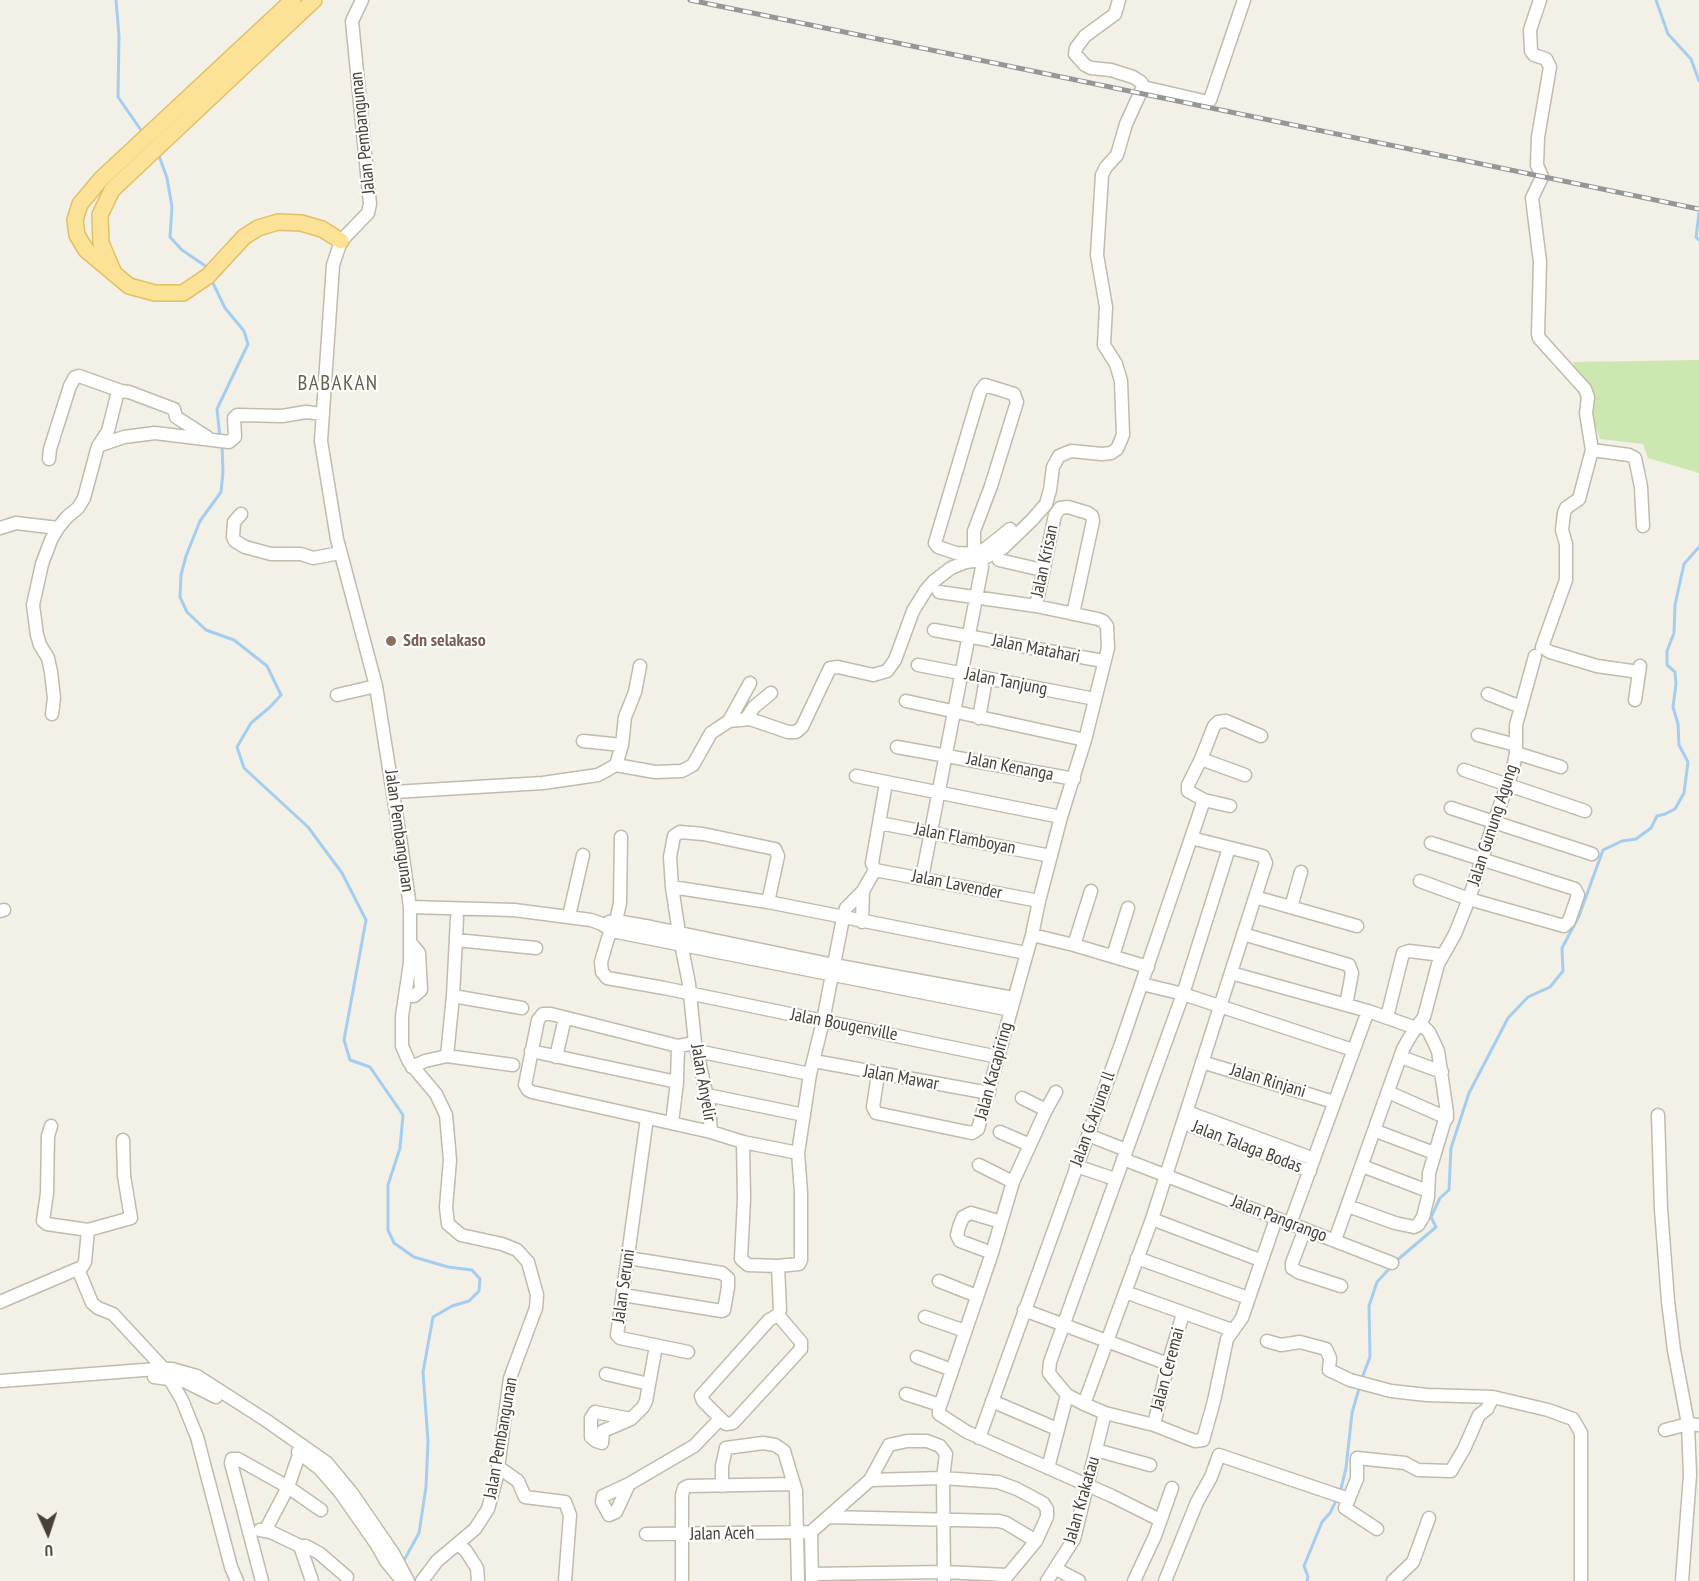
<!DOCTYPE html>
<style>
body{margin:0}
#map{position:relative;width:1699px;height:1581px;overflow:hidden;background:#f3f0e7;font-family:"PT Sans Narrow",sans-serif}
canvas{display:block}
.north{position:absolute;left:18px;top:1503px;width:60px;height:60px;-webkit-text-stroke:4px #fff;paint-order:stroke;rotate:177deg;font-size:16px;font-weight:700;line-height:24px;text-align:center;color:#464036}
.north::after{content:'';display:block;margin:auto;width:21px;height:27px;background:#464036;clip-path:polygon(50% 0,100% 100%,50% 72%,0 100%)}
</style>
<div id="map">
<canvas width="1699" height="1581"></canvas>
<div class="north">U</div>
</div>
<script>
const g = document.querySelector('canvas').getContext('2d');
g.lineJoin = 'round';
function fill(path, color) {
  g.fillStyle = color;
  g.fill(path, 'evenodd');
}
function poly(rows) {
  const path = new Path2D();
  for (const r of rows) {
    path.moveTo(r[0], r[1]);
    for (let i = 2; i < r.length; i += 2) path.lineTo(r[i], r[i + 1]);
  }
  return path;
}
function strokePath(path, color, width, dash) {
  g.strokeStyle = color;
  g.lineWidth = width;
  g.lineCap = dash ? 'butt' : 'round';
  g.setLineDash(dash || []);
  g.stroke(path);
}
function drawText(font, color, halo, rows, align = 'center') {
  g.font = font + ' "PT Sans Narrow",sans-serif';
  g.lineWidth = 4.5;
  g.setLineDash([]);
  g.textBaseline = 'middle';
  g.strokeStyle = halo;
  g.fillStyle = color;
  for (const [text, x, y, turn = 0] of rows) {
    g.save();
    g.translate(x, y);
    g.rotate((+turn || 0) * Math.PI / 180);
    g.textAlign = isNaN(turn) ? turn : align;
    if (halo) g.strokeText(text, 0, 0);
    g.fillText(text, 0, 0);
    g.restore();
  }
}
fill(poly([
 [1699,360,1699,473,1648,458,1643,444,1600,439,1573,362]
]), '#cde7b0');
strokePath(poly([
 [116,0,119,36,118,97,143,133],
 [1656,0,1668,34,1691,59,1699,81],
 [158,153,167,178,172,207,170,237,182,250,207,267],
 [1699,213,1696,237,1699,240],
 [211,279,225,308,244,331,248,344,217,409,220,438],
 [222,444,223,472,221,492,200,521,186,556,181,575,180,597,187,612,206,630,234,640,267,666,281,695,270,707,251,723,237,747,244,768,308,827,342,873,366,920,344,1040,350,1060,370,1067,403,1115,400,1148,388,1185,388,1230,394,1243,414,1257,448,1267,472,1270,480,1279,479,1291,469,1301,452,1306,433,1317,423,1372,428,1441,426,1487,419,1533,402,1564],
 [1395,1262,1436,1227,1431,1217,1440,1198,1449,1190,1451,1148,1469,1093,1508,1018,1528,997,1550,987,1563,971,1562,948,1579,916,1603,850,1622,841,1636,839,1651,828,1657,816,1665,814,1675,809,1684,793,1688,762,1679,745,1678,724,1673,707,1676,684,1675,672,1667,665,1667,651,1674,633,1675,605,1684,564,1699,547],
 [1362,1378,1370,1357,1369,1306,1377,1282,1391,1267],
 [1340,1493,1346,1468,1352,1413,1360,1385],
 [1307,1581,1308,1577,1304,1566,1322,1522,1330,1513,1337,1499]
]), '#a4ceef', 3);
const minor = poly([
 [362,0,352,21,370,204,368,213,341,241,333,265,321,441,337,539,376,686,401,844,410,907,410,963,402,1016,402,1046,409,1062,436,1094,446,1115,450,1160,446,1207,448,1224,461,1235,502,1244,517,1250,528,1262,537,1295,536,1308,510,1378,497,1476,488,1509,475,1529,437,1561,422,1581],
 [1540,0,1530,30,1531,51,1534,55,1546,59,1550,67,1538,137,1537,165,1542,177,1532,198,1540,262,1538,334,1539,338,1585,389,1588,397,1586,413,1592,450,1579,499,1566,508,1564,513,1562,530,1566,544,1566,580,1542,647,1550,652,1597,666,1639,672],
 [1143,87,1204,101,1210,100,1244,0],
 [99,445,108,431,117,395,121,391,129,392,174,409,176,417,207,437],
 [1592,450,1629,455,1635,458,1641,487,1643,526],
 [49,459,50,449,70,386,75,377,79,376,121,391],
 [241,514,234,522,233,537,235,541,245,547,271,554,301,554,313,558,340,553],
 [0,528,16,523,58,528],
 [999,560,1042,570],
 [1036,606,1055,515,1060,508,1068,507,1088,513,1092,516,1093,521,1073,614],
 [934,630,1103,661],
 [918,665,1095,699],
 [1488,694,1521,707],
 [337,695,376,686],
 [1635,700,1640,666],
 [906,701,1085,740],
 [52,714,54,698,51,672,48,658,40,645,37,635,33,605,42,564,51,540,58,528,67,517,78,508,84,498,98,446,124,437,155,433,229,442,235,437,234,418,237,415,282,416,306,412,323,414],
 [979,718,986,679],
 [746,719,754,707,771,693],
 [729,721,750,683],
 [1478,735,1516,745],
 [583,741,622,745],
 [897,747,1074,779],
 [1516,753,1561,767],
 [1201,759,1245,775],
 [616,765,622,745,625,717,635,692,640,666],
 [1464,770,1585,811],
 [856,776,1061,817],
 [394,792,543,783,598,775,616,765,655,772,682,771,693,765,711,733,729,721,750,719,788,732,796,732,802,727,830,668,838,667,873,675,887,671,895,660,913,611,926,590,934,581,951,568,966,562,981,560,1003,548,1032,520,1046,504,1050,490,1053,467,1059,456,1071,451,1102,454,1111,453,1117,449,1123,435,1121,381,1116,364,1104,345,1106,307,1097,255,1102,175,1106,167,1117,155,1126,124,1143,87,1141,82,1133,77,1111,70,1091,68,1085,65,1075,54,1076,48,1085,36,1115,14,1119,0],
 [1230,806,1204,800,1188,791,1188,785,1201,759,1214,726,1218,722,1226,721,1261,736],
 [1451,808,1592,854],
 [879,823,1051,856],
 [621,837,620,903,616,921,608,938,601,962,602,972,607,978,664,988,998,1057],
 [1229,848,1183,994,1050,1362,1049,1373,1052,1377,1067,1395,1084,1404,1105,1413,1154,1425,1195,1441,1203,1440,1214,1401,1227,1339,1242,1318,1276,1219],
 [875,870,1039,901],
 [922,878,982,567,979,554,974,545,974,531,991,486,1017,402,1014,394,985,385,980,392,935,543,938,547,956,553,979,554,1010,529],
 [1420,881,1469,899,1564,926,1569,921,1578,895,1575,889,1431,843],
 [672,887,768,902,1026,953],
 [1255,897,1357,926],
 [768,902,778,856,775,849,703,834,680,832,674,836,670,857,672,887,679,933,689,984,695,1043,709,1106,711,1132,743,1142,798,1153],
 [410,907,514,910,591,920,602,924,612,931,1011,1010],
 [1291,907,1301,872],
 [0,911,4,910],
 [569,916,583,855],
 [609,922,616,921,651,927,834,965,1013,998],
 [862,922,863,891],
 [1243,934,1349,965,1352,973,1346,1005],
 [1032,935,1074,945,1148,967],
 [456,940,536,948],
 [1074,945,1091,891],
 [1113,956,1128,908],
 [1231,973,1368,1011,1416,1028],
 [1142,984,1183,994,1353,1050],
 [406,996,414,996,421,990,419,953,410,942],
 [453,996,522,1008],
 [1387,1017,1403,953,1409,951,1442,955],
 [695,1043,678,1046,551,1014,543,1014,538,1020,525,1085,528,1090,532,1092,711,1132],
 [531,1051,677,1082],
 [697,1051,810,1074],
 [447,1056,513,1065],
 [556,1057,565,1018],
 [1401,1057,1442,1072],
 [814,1061,989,1093],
 [1202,1062,1334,1102],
 [412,1067,425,1061,447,1056,453,996,457,918],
 [878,1074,873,1107,876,1113,967,1132,972,1133,978,1129,1032,935,1039,901,1061,817,1085,740,1108,648,1107,626,1103,621,1098,619,1036,606,939,592],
 [1056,1092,1046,1110,1013,1182,992,1253,939,1409,939,1414,967,1432,1112,1496,1160,1520],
 [1388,1092,1447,1118],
 [707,1095,804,1115],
 [1022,1098,1046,1110],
 [1187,1112,1314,1159],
 [1658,1115,1661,1209,1668,1301,1674,1350,1688,1424,1690,1475,1682,1581],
 [647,1118,617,1335,620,1338,688,1352],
 [672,1123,677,1082,678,1046],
 [1184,1123,1310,1171],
 [51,1126,48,1136,47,1193,43,1221,47,1224,88,1230],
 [1376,1131,1434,1153],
 [1000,1132,1030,1145],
 [1088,1135,1126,1150],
 [743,1142,744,1199,741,1259,748,1265,778,1266,799,1264,801,1260,801,1192,798,1153,810,1074,823,1021,843,918,846,908,863,891,875,870,872,863,886,783],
 [1123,1159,1392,1263],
 [979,1165,1013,1182],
 [1076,1166,1115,1179],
 [1362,1166,1428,1191],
 [1348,1206,1395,1223,1414,1227,1418,1225,1423,1217,1428,1197,1429,1173,1447,1113,1438,1051,1429,1032,1421,1024],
 [1152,1219,1260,1260],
 [1290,1224,1368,1011],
 [1305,1229,1292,1263,1292,1268,1298,1272,1341,1286],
 [1335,1240,1403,1049,1411,1035,1424,1017,1438,964,1455,934,1469,899,1494,822,1513,769,1516,753,1516,725,1535,656],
 [992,1253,960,1241,957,1235,959,1227,963,1217,971,1213,1001,1222],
 [1137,1258,1248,1298],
 [778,1266,780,1310,778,1315,801,1342,801,1349,733,1423,726,1424,703,1401,701,1396,769,1320,778,1315],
 [78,1269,92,1303,98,1308,113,1314,165,1370],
 [939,1281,977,1296],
 [1125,1292,1232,1330],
 [623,1295,722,1311,724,1310,728,1287,728,1278,722,1273,628,1258],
 [0,1302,82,1267,85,1262,88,1230,131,1218,124,1176,123,1140],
 [1024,1310,1168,1364],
 [925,1317,965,1331],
 [1267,1341,1281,1345,1300,1342,1326,1349,1330,1358,1329,1370,1350,1380,1391,1391,1427,1395,1493,1397,1548,1410,1573,1419,1581,1433,1581,1581],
 [917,1357,952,1370],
 [606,1374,649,1384],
 [154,1377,184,1381,216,1397],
 [169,1378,182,1400,197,1437,231,1567,237,1581],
 [0,1381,157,1369,172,1369,197,1376,267,1421,327,1463,351,1492,393,1553,408,1581],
 [906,1394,940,1405],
 [992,1401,1057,1429],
 [1084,1404,1152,1219,1266,863,1263,856,1191,838],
 [631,1419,595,1412,591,1418,591,1437,596,1441,602,1443,603,1431,631,1419,643,1407,646,1401,656,1346],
 [1154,1425,1168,1364,1183,1314],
 [1665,1430,1688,1424,1699,1425],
 [979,1438,1122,1041,1204,800],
 [1096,1450,1150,1465],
 [298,1452,320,1469,340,1492,377,1545,386,1561,399,1577],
 [498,1467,518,1481,525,1497,565,1502,570,1515,565,1581],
 [1048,1468,1067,1395],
 [870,1480,943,1478,998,1482,1017,1489,1043,1503,1047,1509,1047,1517,1036,1541,1003,1581],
 [629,1484,616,1512,609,1515,602,1502,603,1496,629,1484,694,1446,720,1419],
 [722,1486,722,1466,726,1448,763,1443,775,1445,784,1451,796,1491,798,1581],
 [828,1517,999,1521,1006,1523,1036,1541],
 [1377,1529,1345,1508,1357,1479,1357,1458,1405,1463,1418,1470,1451,1471,1464,1449,1479,1415,1487,1409,1493,1397],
 [260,1530,271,1532,300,1546,312,1581],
 [265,1531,288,1487,302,1446],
 [811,1532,812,1581],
 [646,1534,811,1532,870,1480,889,1445,907,1441,927,1441,940,1446,946,1454,943,1478,944,1581],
 [458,1544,466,1551,477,1568,478,1581],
 [300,1546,306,1546,319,1553,347,1577],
 [1056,1569,1079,1581],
 [812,1574,944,1572,1008,1575],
 [262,1581,231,1463,232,1459,238,1459,288,1487,321,1510],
 [682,1581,682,1495,684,1488,688,1486,794,1484],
 [1047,1581,1074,1539,1105,1413],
 [1134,1581,1155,1536,1172,1488],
 [1165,1581,1197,1502,1211,1477,1219,1455,1349,1499],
 [1393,1581,1413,1562,1429,1518]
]);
const major = poly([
 [293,0,101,179,80,204,75,220,77,235,86,250,129,286,155,293,183,293,208,276,244,237,258,228,278,222,301,223,322,229,341,241],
 [113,271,101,243,100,215,112,190,314,0]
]);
strokePath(minor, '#c1bbac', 15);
strokePath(major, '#e1c066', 18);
strokePath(minor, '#fff', 12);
strokePath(major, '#fce297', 15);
const rail = poly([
 [690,0,1699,209]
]);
strokePath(rail, '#969696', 5);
strokePath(rail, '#fff', 3, [9]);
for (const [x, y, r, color] of [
 [391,641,6,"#8d6e63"]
]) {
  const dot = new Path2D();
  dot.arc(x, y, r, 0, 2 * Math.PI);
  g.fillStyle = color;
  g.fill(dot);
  strokePath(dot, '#fff', 2);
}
drawText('18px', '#464036', '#fff', [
 ["Jalan Pembangunan",363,133,-96],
 ["Jalan Krisan",1045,561,-78],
 ["Jalan Matahari",1036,649,11],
 ["Jalan Tanjung",1006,682,11],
 ["Jalan Kenanga",1010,767,11],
 ["Jalan Gunung Agung",1493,825,-72],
 ["Jalan Pembangunan",399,831,82],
 ["Jalan Flamboyan",965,839,11],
 ["Jalan Lavender",957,885,11],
 ["Jalan Bougenville",844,1025,11],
 ["Jalan Kacapiring",994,1071,-75],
 ["Jalan Mawar",901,1078,10],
 ["Jalan Rinjani",1268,1081,17],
 ["Jalan Anyelir",703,1083,80],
 ["Jalan G.Arjuna ll",1093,1119,-70],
 ["Jalan Talaga Bodas",1247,1147,21],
 ["Jalan Pangrango",1279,1219,21],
 ["Jalan Seruni",624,1286,-82],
 ["Jalan Ceremai",1168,1369,-75],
 ["Jalan Pembangunan",501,1438,-80],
 ["Jalan Krakatau",1082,1500,-74],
 ["Jalan Aceh",722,1534,-1]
]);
drawText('bold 18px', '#785e54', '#fff', [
 ["Sdn selakaso",403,641]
], 'left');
g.letterSpacing = '1.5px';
drawText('21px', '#685e4d', '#fff', [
 ["BABAKAN",338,384]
]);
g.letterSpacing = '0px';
</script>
